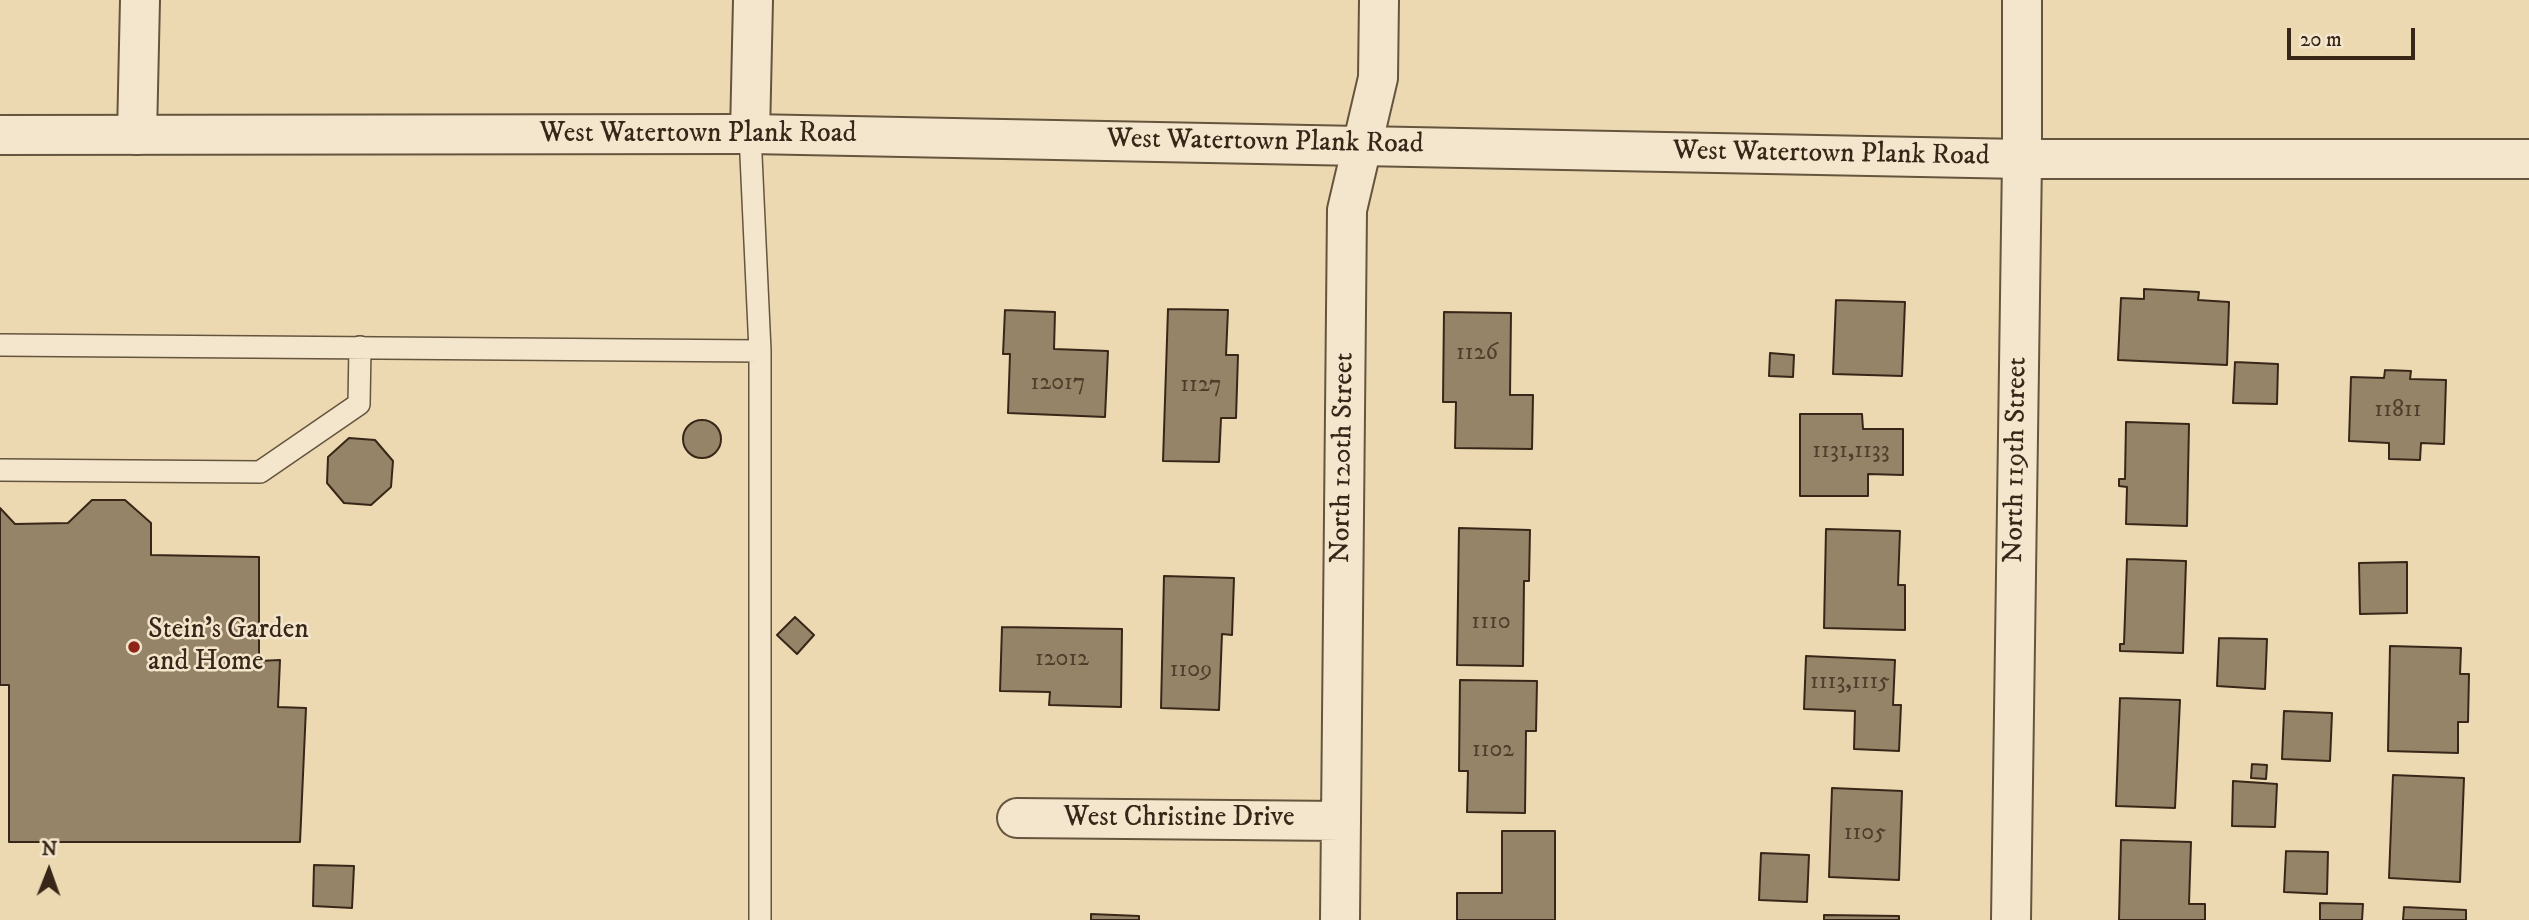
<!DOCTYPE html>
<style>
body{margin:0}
#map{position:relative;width:2529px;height:920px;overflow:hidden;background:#ecd9b2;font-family:"IM FELL DW Pica",serif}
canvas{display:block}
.north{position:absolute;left:14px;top:836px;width:70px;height:70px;-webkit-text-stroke:5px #f3e6cd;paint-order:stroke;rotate:1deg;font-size:19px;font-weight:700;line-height:28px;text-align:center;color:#382718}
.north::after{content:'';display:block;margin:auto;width:24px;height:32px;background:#382718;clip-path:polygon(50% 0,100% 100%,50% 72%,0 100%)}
.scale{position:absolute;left:2287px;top:28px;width:128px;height:32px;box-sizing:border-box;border:4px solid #382718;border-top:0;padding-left:9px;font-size:21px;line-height:24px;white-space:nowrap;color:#382718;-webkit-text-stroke:5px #f3e6cd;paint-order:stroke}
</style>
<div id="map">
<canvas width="2529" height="920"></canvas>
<div class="north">N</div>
<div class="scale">20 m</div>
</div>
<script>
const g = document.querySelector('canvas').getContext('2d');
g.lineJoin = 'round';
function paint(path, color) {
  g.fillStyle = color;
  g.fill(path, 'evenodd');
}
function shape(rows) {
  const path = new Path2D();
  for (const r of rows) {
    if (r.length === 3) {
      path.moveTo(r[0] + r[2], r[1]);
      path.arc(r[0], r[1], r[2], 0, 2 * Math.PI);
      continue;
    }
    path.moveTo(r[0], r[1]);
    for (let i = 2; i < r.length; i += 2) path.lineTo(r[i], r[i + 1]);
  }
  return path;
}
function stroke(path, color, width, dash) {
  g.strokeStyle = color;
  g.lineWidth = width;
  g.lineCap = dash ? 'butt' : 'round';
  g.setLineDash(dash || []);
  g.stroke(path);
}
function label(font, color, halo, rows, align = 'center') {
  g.font = font + ' "IM FELL DW Pica",serif';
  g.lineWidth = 5;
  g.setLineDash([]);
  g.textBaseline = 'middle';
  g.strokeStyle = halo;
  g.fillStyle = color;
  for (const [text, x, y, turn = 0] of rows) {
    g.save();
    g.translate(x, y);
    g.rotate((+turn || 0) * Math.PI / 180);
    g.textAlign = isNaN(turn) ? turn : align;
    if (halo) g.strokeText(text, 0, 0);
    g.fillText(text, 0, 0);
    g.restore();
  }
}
const building = shape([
 [2144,289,2199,292,2198,300,2229,302,2227,365,2118,360,2121,298,2144,299,2144,289],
 [1836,300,1905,302,1902,376,1833,374,1836,300],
 [1168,309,1228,310,1226,355,1238,355,1236,418,1221,418,1219,462,1163,461,1168,309],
 [1005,310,1055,312,1054,349,1108,351,1105,417,1008,413,1010,354,1003,354,1005,310],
 [1444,312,1511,313,1510,395,1533,395,1532,449,1455,448,1456,402,1443,402,1444,312],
 [1770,353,1794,355,1793,377,1769,376,1770,353],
 [2235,362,2278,364,2277,404,2233,403,2235,362],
 [2385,370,2411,371,2410,379,2446,380,2444,444,2421,443,2420,460,2389,459,2389,443,2349,441,2351,377,2384,378,2385,370],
 [1800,414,1862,414,1863,429,1903,429,1903,475,1868,474,1868,496,1800,496,1800,414],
 [702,439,19],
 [2126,422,2189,424,2187,526,2126,524,2127,487,2119,486,2119,479,2125,479,2126,422],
 [349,438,375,440,393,461,391,487,371,505,344,503,327,483,328,457,349,438],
 [92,500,125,500,151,523,151,555,259,557,259,661,280,660,278,707,306,708,300,842,9,842,9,685,0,685,0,508,15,524,68,523,92,500],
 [1459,528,1530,530,1529,581,1524,581,1523,666,1457,665,1459,528],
 [1826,529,1900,531,1898,585,1905,585,1905,630,1824,628,1826,529],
 [2127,559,2186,561,2183,653,2120,651,2120,644,2124,644,2127,559],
 [2407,562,2407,613,2360,614,2359,563,2407,562],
 [1164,576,1234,578,1232,635,1222,634,1219,710,1161,708,1164,576],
 [795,617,814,635,797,654,777,635,795,617],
 [1002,627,1122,629,1121,707,1049,705,1050,692,1000,691,1002,627],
 [2219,638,2267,639,2265,689,2217,686,2219,638],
 [2390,646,2461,648,2460,674,2469,674,2468,722,2458,722,2458,753,2388,751,2390,646],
 [1806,656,1895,660,1893,705,1901,705,1899,751,1854,749,1855,711,1804,709,1806,656],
 [1460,680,1537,681,1536,731,1526,731,1525,813,1467,812,1468,771,1459,771,1460,680],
 [2120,698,2180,700,2175,808,2116,806,2120,698],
 [2284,711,2332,713,2330,761,2282,759,2284,711],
 [2252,764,2267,765,2266,779,2251,778,2252,764],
 [2393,775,2464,778,2460,882,2389,878,2393,775],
 [2233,781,2277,784,2275,827,2232,826,2233,781],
 [1832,788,1902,791,1899,880,1829,877,1832,788],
 [1502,831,1555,831,1555,920,1457,920,1457,893,1502,893,1502,831],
 [2121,840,2191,842,2189,904,2205,904,2205,920,2119,920,2121,840],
 [2286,851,2328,852,2327,894,2284,892,2286,851],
 [1761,853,1809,855,1807,902,1759,900,1761,853],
 [314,865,354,866,352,908,313,906,314,865],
 [2320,903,2363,904,2362,920,2320,920,2320,903],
 [2404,907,2466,910,2466,920,2403,920,2404,907],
 [1091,914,1139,916,1139,920,1091,920,1091,914],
 [1824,915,1899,916,1899,920,1824,920,1824,915]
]);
paint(building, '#968468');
stroke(building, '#382718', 2);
const service = shape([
 [0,345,760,351,750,134],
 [760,351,760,920],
 [0,470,260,472,359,404,360,347]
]);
const minor = shape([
 [750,134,753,0],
 [137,135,140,0],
 [1017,818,1341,821],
 [1340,920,1347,210,1378,78,1379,0],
 [2011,920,2022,159,2022,0]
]);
const tertiary = shape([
 [0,135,750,134,2022,159,2529,159]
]);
stroke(service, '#65543e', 24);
stroke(minor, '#65543e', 42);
stroke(tertiary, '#65543e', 42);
stroke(service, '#f3e6cd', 21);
stroke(minor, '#f3e6cd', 38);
stroke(tertiary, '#f3e6cd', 38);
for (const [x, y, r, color] of [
 [134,647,7,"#8f2418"]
]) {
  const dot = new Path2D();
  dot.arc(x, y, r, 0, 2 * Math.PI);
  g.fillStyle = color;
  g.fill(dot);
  stroke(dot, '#f3e6cd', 2.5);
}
label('24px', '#503e2c', null, [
 ["1126",1477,354],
 ["12017",1058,384],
 ["1127",1201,386],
 ["11811",2398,411],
 ["1131,1133",1851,452],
 ["1110",1491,623],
 ["12012",1062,660],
 ["1109",1191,671],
 ["1113,1115",1850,683],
 ["1102",1493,751],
 ["1105",1865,834]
]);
label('28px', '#382718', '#f3e6cd', [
 ["West Watertown Plank Road",698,135],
 ["West Watertown Plank Road",1265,143,1],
 ["West Watertown Plank Road",1831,155,1],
 ["North 120th Street",1344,458,-89],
 ["North 119th Street",2017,460,-89],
 ["West Christine Drive",1179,819]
]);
label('28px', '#382718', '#f3e6cd', [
 ["Stein's Garden",148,631],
 ["and Home",148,663]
], 'left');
</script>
